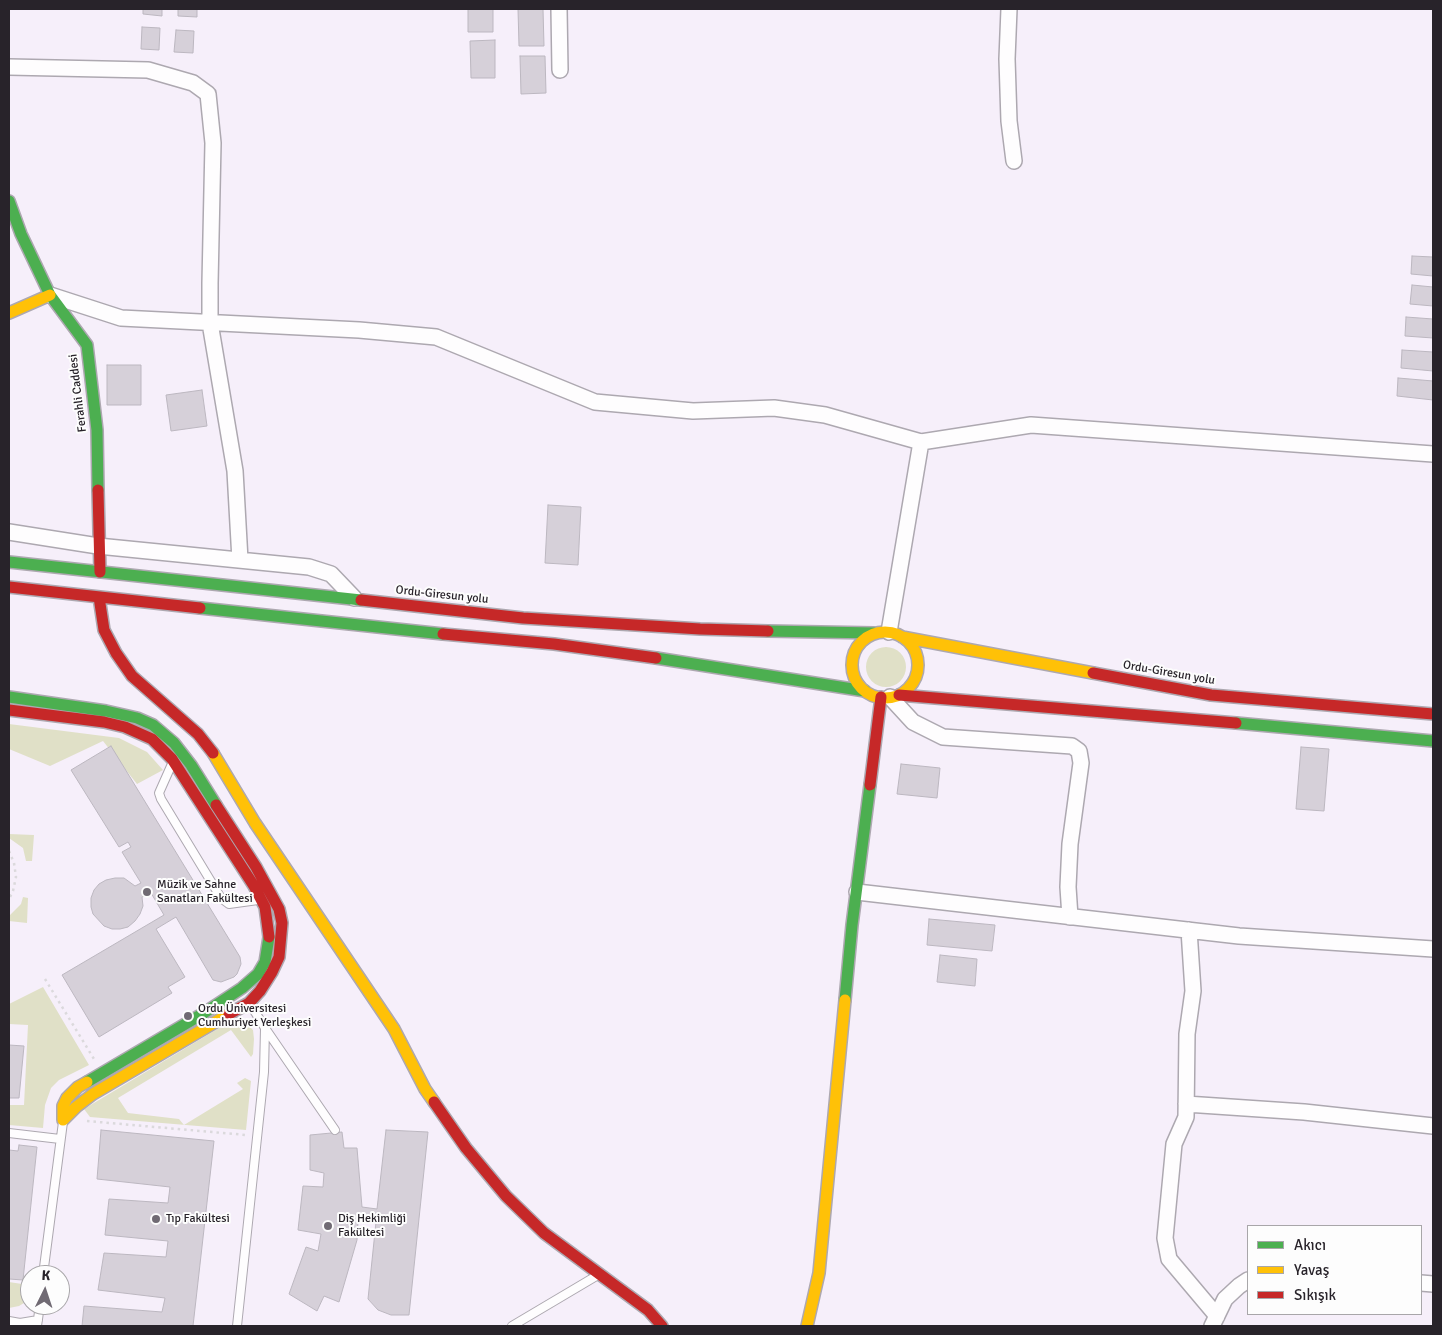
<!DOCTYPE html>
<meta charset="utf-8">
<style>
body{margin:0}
#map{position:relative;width:1442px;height:1335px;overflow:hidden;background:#f6effa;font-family:Signika,sans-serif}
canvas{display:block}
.frame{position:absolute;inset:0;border:10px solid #28232a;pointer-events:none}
.legend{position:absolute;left:1247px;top:1225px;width:175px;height:90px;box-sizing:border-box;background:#fdfdfd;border:1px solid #a8a6a9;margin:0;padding:6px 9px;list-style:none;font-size:15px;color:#28232a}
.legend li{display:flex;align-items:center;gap:10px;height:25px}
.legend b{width:25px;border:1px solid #a8a6a9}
.north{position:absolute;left:20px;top:1265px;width:50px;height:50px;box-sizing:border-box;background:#fdfdfd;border:1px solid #a8a6a9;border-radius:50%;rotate:4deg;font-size:14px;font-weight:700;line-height:20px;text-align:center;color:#28232a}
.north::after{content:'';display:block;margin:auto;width:18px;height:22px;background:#706a73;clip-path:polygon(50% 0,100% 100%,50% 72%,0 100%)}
</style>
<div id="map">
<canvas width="1442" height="1335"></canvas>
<div class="frame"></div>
<ul class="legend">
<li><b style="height:6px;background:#4caf50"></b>Akıcı</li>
<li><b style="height:6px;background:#ffc107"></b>Yavaş</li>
<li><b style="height:6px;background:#c62828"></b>Sıkışık</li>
</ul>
<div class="north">K</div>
</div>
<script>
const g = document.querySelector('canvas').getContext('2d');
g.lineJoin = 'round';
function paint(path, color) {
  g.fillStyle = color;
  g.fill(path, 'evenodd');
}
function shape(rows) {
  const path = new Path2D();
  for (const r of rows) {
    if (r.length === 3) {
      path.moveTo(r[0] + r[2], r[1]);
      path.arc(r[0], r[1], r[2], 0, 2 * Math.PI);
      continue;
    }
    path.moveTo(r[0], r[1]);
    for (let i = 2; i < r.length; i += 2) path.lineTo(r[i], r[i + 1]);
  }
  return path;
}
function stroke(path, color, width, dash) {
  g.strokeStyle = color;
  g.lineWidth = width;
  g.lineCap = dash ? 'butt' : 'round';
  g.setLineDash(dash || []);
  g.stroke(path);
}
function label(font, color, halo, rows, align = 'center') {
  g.font = font + ' Signika,sans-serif';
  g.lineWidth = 4;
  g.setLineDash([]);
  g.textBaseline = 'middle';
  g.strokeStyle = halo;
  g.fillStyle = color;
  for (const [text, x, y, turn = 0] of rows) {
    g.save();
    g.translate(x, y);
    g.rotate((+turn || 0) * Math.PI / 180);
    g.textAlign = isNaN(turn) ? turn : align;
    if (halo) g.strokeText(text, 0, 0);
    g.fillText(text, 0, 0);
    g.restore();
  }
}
paint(shape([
 [886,667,20],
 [9,724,119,738,147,752,163,770,137,784,103,741,50,766,9,749],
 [9,834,34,835,32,861,26,861,23,848,9,838],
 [23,897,28,898,27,923,9,921,9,916,21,904],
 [43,987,89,1065,59,1080,51,1088,45,1105,43,1128,9,1125,9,1105,24,1105,28,1025,9,1024,9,1004],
 [234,1019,247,1024,253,1030,254,1039,253,1054,251,1057,231,1030,118,1098,128,1113,179,1119,184,1125,243,1089,237,1083,245,1078,251,1081,246,1130,90,1117,84,1109],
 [9,1282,22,1284,24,1303,19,1306,9,1308]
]), '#e0e0c7');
const building = shape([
 [143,9,162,9,162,16,143,14,143,9],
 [178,9,197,9,197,17,178,16,178,9],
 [468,9,493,9,493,32,468,32,468,9],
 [518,9,543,9,544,46,519,46,518,9],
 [142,27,160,28,159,50,141,49,142,27],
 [176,30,194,31,193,53,174,52,176,30],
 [495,40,495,78,471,78,470,41,495,40],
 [520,56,545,56,546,93,521,94,520,56],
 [1412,256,1433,257,1433,276,1411,274,1412,256],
 [1412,285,1433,287,1433,306,1410,304,1412,285],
 [1406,317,1433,319,1433,338,1405,336,1406,317],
 [1402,350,1433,352,1433,371,1401,368,1402,350],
 [107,365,141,365,141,405,107,405,107,365],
 [1398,378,1433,381,1433,400,1397,396,1398,378],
 [202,390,207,426,171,431,166,395,202,390],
 [548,505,581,507,578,565,545,563,548,505],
 [111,746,240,957,241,964,237,974,234,977,221,982,213,980,176,917,156,929,185,977,168,987,172,993,99,1037,62,975,164,915,151,893,142,897,143,906,140,914,135,921,128,927,120,929,112,929,104,926,93,914,91,907,91,898,94,890,99,884,106,880,115,878,124,878,135,886,141,883,122,852,131,847,128,842,119,847,71,770,111,746],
 [1301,747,1329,749,1324,811,1296,809,1301,747],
 [901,764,940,768,937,798,897,794,901,764],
 [929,919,995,925,992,951,927,945,929,919],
 [940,955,977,959,975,986,937,982,940,955],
 [9,1045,24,1046,19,1098,9,1098,9,1045],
 [101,1130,214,1141,193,1326,82,1326,84,1306,162,1312,165,1298,98,1290,104,1253,166,1257,168,1241,105,1235,109,1199,168,1203,170,1187,97,1179,101,1130],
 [386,1130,428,1132,409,1315,391,1315,378,1310,368,1299,376,1222,358,1221,357,1240,339,1302,324,1296,317,1311,289,1294,306,1247,318,1251,321,1234,298,1230,303,1186,323,1187,324,1173,310,1170,310,1135,342,1132,344,1148,357,1148,362,1207,377,1209,386,1130],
 [19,1145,37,1147,23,1280,9,1279,9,1150,18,1151,19,1145]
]);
paint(building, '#d6d0d9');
stroke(building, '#bcb7c0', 1);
const lane = shape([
 [171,766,159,793,161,799,221,898,229,904,258,900],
 [265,1028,335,1130],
 [9,1133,60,1139],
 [43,1275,63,1122],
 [9,1321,20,1323,38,1320],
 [37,1326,40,1305],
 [237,1326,264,1072,265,1028,250,1004],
 [512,1326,598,1275]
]);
const street = shape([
 [559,9,560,70],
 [1009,9,1007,59,1009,121,1014,161],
 [9,67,148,70,193,83,208,94,213,143,210,283,210,323,235,471,240,560],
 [50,295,121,318,359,330,436,337,595,402,693,411,774,408,825,415,921,442,1031,425,1433,454],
 [9,532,98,546,309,567,331,574,354,598],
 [889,632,921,442],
 [890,697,913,722,943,737,1072,746,1079,751,1081,763,1070,844,1068,887,1070,917],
 [857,892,1239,936,1433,949],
 [1189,930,1193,991,1187,1034,1186,1117,1174,1144,1165,1238,1169,1259,1217,1316],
 [1186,1104,1304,1112,1433,1126],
 [1421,1283,1433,1284],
 [1212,1326,1225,1299,1239,1286,1248,1280]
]);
const fast = shape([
 [9,201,21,234,50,295,87,345,97,430,98,490],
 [9,562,361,600],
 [200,608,443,634],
 [768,631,874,633],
 [656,658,865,691],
 [9,697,106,711,137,718,153,725,174,743,191,765,216,805],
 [1236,723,1433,741],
 [845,1000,852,925,870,785],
 [87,1082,204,1013,242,988,258,974,265,962,269,937]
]);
const slow = shape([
 [9,313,50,295],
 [885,665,33],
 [902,637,1093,673],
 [213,753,255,823,394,1029,425,1089,434,1102],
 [87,1082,78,1087,67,1098,63,1106,63,1120,76,1107,93,1094,229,1014],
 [807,1326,819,1273,845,1000]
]);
const jam = shape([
 [98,490,100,572],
 [9,587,200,608],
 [99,597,104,630,116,653,132,676,198,734,213,753],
 [361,600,523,618,700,629,768,631],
 [443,634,554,644,656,658],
 [1093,673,1211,695,1433,714],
 [899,695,1236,723],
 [9,710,104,722,125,727,152,739,172,759,254,886,265,907,269,937],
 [870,785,881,697],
 [216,805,256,867,279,909,282,923,279,957,272,972,260,991,249,1003,229,1014],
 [434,1102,466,1148,506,1196,544,1233,648,1310,662,1326]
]);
stroke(lane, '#ada8b0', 10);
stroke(street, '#ada8b0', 18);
stroke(fast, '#ada8b0', 14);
stroke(slow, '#ada8b0', 14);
stroke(jam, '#ada8b0', 14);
stroke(shape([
 [9,851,14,863,16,877,13,891,9,899],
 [45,979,94,1059],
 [87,1121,246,1135]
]), '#dbd9dc', 2.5, [2.5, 4]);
stroke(lane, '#fefdfe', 8);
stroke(street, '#fefdfe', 15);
stroke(fast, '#4caf50', 11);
stroke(slow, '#ffc107', 11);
stroke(jam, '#c62828', 11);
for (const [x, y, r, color] of [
 [147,892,5,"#706a73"],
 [188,1016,5,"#706a73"],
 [156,1219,5,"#706a73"],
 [328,1226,5,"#706a73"]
]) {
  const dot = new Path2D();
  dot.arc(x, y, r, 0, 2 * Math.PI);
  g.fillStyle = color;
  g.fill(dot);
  stroke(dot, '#fdfdfd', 2);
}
label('12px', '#28232a', '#fdfdfd', [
 ["Ferahli Caddesi",78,393,-97],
 ["Ordu-Giresun yolu",442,595,6],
 ["Ordu-Giresun yolu",1169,673,10]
]);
label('12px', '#28232a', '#fdfdfd', [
 ["Müzik ve Sahne",157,885],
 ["Sanatları Fakültesi",157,899],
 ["Ordu Üniversitesi",198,1009],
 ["Cumhuriyet Yerleşkesi",198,1023],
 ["Tıp Fakültesi",166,1219],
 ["Diş Hekimliği",338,1219],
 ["Fakültesi",338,1233]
], 'left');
</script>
